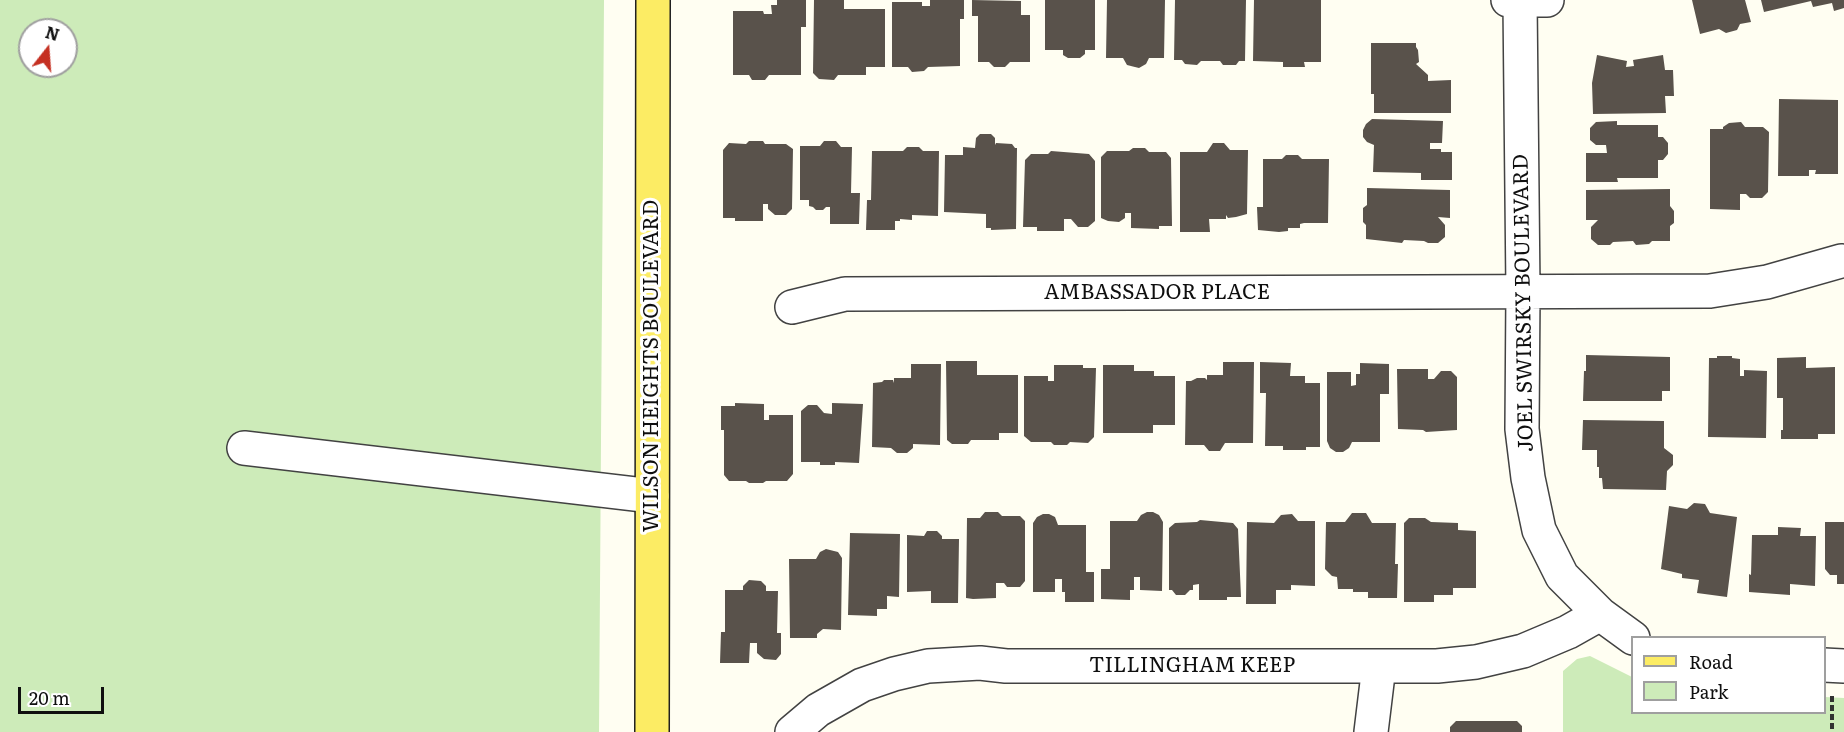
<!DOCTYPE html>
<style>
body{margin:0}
#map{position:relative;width:1844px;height:732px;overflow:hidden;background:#fffef2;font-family:Literata,serif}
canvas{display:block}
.legend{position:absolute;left:1631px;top:636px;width:195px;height:78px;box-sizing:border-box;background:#fff;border:2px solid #9f9f9f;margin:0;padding:8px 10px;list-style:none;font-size:18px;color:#0f0f0f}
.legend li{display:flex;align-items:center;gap:12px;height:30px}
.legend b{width:30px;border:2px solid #9f9f9f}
.north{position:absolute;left:18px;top:18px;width:60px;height:60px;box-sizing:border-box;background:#fff;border:2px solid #9f9f9f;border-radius:50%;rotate:17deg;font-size:16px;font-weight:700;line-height:24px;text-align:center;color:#0f0f0f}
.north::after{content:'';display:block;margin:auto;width:21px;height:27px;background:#c53022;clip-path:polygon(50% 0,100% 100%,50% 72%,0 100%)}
.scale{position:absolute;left:18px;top:687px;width:86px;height:27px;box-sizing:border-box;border:3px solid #0f0f0f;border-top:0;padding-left:8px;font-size:18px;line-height:21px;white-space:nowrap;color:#0f0f0f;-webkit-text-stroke:4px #fff;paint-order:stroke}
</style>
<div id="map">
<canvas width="1844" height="732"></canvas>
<ul class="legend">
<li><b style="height:8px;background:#fcec64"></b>Road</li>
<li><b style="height:16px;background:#cdebb9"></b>Park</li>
</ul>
<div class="north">N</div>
<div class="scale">20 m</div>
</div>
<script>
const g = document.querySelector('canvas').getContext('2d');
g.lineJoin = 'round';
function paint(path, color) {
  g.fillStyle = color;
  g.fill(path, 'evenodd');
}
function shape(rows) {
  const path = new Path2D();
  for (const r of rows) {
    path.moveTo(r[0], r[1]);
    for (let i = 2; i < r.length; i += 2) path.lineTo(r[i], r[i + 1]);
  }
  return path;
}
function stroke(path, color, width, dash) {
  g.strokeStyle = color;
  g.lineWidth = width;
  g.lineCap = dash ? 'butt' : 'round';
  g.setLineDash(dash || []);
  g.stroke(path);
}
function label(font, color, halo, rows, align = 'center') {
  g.font = font + ' Literata,serif';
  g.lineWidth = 6;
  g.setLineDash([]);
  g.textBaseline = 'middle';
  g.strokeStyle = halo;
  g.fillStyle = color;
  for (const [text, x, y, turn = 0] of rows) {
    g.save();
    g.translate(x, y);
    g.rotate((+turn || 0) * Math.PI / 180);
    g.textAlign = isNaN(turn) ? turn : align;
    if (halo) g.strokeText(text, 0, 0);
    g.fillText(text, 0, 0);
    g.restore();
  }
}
paint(shape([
 [0,0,604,0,599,732,0,732],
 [30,30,66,30,66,66,30,66],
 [1590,656,1632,677,1632,712,1824,712,1825,697,1844,698,1844,732,1563,732,1563,671,1577,659]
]), '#cdebb9');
paint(shape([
 [777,0,806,0,806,27,801,27,801,75,769,75,765,80,752,80,749,75,733,75,733,11,763,11,764,14,772,14,771,5,777,5],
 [814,0,844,0,844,9,885,9,885,67,866,67,866,75,838,75,834,80,819,79,813,73],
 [930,0,964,0,964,19,960,19,960,66,928,67,924,71,912,72,908,67,892,67,892,2,922,2,922,6,930,6],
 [972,0,1021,1,1021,15,1030,15,1030,62,1010,62,1005,67,994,67,989,62,978,62,978,16,972,16],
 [1045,0,1095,0,1095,50,1085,50,1085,54,1080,58,1068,58,1063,55,1063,50,1045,50],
 [1107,0,1165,0,1164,58,1149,58,1146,64,1139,68,1127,65,1123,58,1106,58],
 [1175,0,1246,0,1245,61,1239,61,1236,65,1223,65,1220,61,1201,61,1197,65,1185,64,1182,60,1174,60],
 [1254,0,1321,0,1321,62,1304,62,1305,67,1283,67,1283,62,1253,61],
 [1692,0,1745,0,1751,22,1740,24,1737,30,1726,33,1719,29,1700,34],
 [1761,0,1844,0,1844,8,1834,11,1832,3,1813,7,1811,1,1764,12],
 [1371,43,1416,43,1416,47,1418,50,1419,62,1416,64,1428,75,1428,81,1451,80,1451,113,1374,113,1374,94,1371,94],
 [1597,55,1627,61,1626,67,1634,66,1633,60,1663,55,1665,70,1673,70,1674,96,1665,96,1666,113,1593,114,1592,83],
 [1779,99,1838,100,1838,174,1815,174,1816,170,1809,170,1809,176,1778,176],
 [1372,119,1443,121,1442,143,1430,143,1430,149,1441,149,1441,152,1452,152,1452,180,1421,180,1421,173,1373,172,1374,145,1367,142,1363,137,1363,130,1366,124],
 [1617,121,1617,125,1658,125,1658,137,1663,137,1668,143,1668,154,1663,160,1658,160,1658,178,1617,178,1618,182,1586,182,1586,153,1607,153,1606,145,1596,145,1590,140,1590,128,1596,122],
 [1741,122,1745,127,1763,127,1769,132,1768,192,1762,198,1750,198,1746,194,1740,194,1740,210,1710,209,1710,129,1723,129,1723,127,1729,123],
 [980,134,991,134,995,138,995,145,996,143,1012,144,1015,148,1017,148,1016,229,991,230,991,228,986,228,986,214,944,212,945,155,963,155,963,147,975,148,976,138],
 [749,141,763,141,765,144,786,144,793,149,792,209,786,215,775,215,768,209,768,204,763,204,763,221,735,221,735,218,723,218,723,150,729,143,746,144],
 [824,141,836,141,841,147,852,147,851,193,860,193,859,224,830,224,830,207,826,207,823,210,816,210,813,207,809,206,809,200,800,200,800,146,820,146],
 [1213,143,1224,143,1230,150,1248,150,1247,214,1236,217,1228,218,1226,215,1226,219,1209,219,1210,232,1180,232,1180,152,1207,152],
 [907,147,919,147,923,151,939,151,938,216,912,215,912,220,900,219,900,221,895,221,895,230,866,230,867,200,871,200,872,151,903,151],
 [1133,148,1145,148,1149,152,1166,152,1171,158,1172,226,1159,226,1159,229,1131,228,1131,213,1125,213,1125,218,1119,222,1108,221,1101,218,1101,157,1107,151,1129,151],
 [1051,151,1089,154,1095,161,1095,221,1088,227,1078,227,1071,219,1064,219,1064,231,1037,231,1037,227,1023,227,1025,160,1031,154,1048,154],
 [1286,155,1298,155,1302,159,1329,159,1328,223,1304,223,1300,224,1300,228,1288,228,1288,231,1279,232,1258,230,1257,207,1263,207,1263,159,1282,159],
 [1367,188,1450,190,1450,218,1438,217,1445,225,1445,237,1438,243,1428,243,1424,241,1404,240,1402,243,1366,239,1366,225,1363,222,1363,208,1367,205],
 [1670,189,1670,206,1674,211,1674,223,1670,226,1670,241,1652,241,1649,244,1636,245,1633,241,1613,242,1610,245,1598,245,1591,239,1591,227,1598,220,1586,220,1586,190],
 [1586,355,1670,357,1670,391,1662,391,1662,401,1583,401,1584,371,1586,371],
 [1717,356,1732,356,1732,358,1740,359,1740,376,1744,376,1744,370,1767,371,1766,438,1708,437,1709,358,1717,358],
 [1806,357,1806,368,1835,367,1835,434,1818,434,1818,439,1781,439,1781,430,1783,430,1783,398,1777,398,1777,358],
 [946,361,977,361,977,375,1018,375,1018,433,999,433,999,440,971,440,968,444,952,444,947,440],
 [1223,362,1254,362,1253,443,1225,443,1220,451,1209,451,1204,445,1185,445,1186,381,1191,381,1197,378,1205,378,1207,380,1207,375,1223,375],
 [1260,362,1291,363,1290,376,1305,376,1305,383,1320,383,1320,447,1306,447,1306,450,1283,450,1283,446,1265,446,1266,393,1260,393],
 [1360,363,1389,364,1389,394,1380,394,1380,442,1352,442,1349,448,1343,452,1336,452,1330,448,1327,441,1327,372,1351,372,1351,386,1356,385,1356,374,1360,374],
 [911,364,941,364,940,445,913,444,913,448,907,453,897,453,891,448,872,447,873,383,882,382,884,380,893,380,894,383,894,378,911,378],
 [1054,365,1083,365,1083,368,1096,368,1094,437,1088,443,1070,442,1067,445,1054,445,1051,442,1031,442,1024,436,1024,376,1048,376,1048,381,1054,381],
 [1103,365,1134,365,1134,371,1154,371,1154,376,1175,376,1175,425,1153,425,1153,433,1103,433],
 [1397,369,1428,369,1428,379,1434,379,1441,371,1451,371,1457,377,1457,430,1426,432,1423,430,1398,429],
 [735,403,764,404,764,420,769,420,769,415,793,415,793,474,787,481,766,481,763,483,749,483,746,481,729,481,724,475,724,430,721,430,721,406,735,406],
 [832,403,863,404,859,463,835,462,835,465,820,465,820,462,801,462,801,411,808,405,817,405,824,413,832,414],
 [1583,420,1664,421,1664,448,1673,455,1673,465,1667,471,1666,490,1603,489,1602,478,1599,478,1599,467,1597,467,1597,450,1582,450],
 [1694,503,1705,504,1710,513,1737,517,1727,597,1697,593,1699,580,1682,578,1682,574,1661,569,1669,506,1687,509],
 [985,512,998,512,1002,516,1020,516,1025,521,1025,581,1020,587,1007,587,1004,583,996,583,996,598,973,599,966,598,967,518,980,518],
 [1147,512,1153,512,1159,515,1163,522,1162,591,1140,590,1140,577,1134,577,1134,590,1130,590,1130,600,1101,599,1101,569,1110,569,1110,521,1137,521,1141,515],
 [1352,513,1366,513,1372,523,1396,523,1395,564,1398,564,1397,598,1368,598,1368,592,1353,592,1353,589,1338,589,1337,577,1332,576,1325,569,1326,522,1345,522],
 [1043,514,1049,514,1055,517,1058,525,1086,525,1086,572,1094,572,1094,602,1065,602,1065,592,1062,592,1062,579,1055,579,1055,592,1033,592,1033,523,1037,517],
 [1292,514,1298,521,1315,521,1315,586,1291,585,1291,590,1276,590,1276,604,1246,604,1247,522,1274,523,1281,515],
 [1409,518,1425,518,1431,522,1458,523,1458,530,1476,531,1476,588,1453,588,1453,595,1434,595,1434,602,1404,602,1404,523],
 [1200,520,1233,523,1238,529,1241,597,1227,597,1227,600,1199,600,1199,584,1193,585,1193,590,1190,590,1185,595,1176,595,1172,590,1169,590,1169,528,1175,523,1197,522],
 [1825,522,1844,522,1844,584,1837,584,1837,575,1830,575,1825,569],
 [1778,527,1801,528,1800,536,1816,536,1815,586,1790,584,1790,595,1749,592,1749,574,1751,575,1752,535,1778,535],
 [927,531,937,531,942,536,942,539,959,539,958,603,931,603,931,591,907,592,907,535,924,536],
 [850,533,900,534,899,597,887,596,887,609,877,609,877,616,848,615],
 [826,549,838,552,842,558,841,630,823,629,817,634,817,638,790,638,789,559,816,559,820,552],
 [749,580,761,581,766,586,766,591,778,591,777,633,781,633,781,654,776,660,764,659,757,653,757,643,750,643,749,663,720,663,721,632,725,632,725,590,743,590,743,586],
 [1456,721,1517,721,1522,726,1522,732,1450,732,1450,727]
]), '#59524b');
const minor = shape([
 [1508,0,1547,0],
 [1520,1,1523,291,1522,429,1528,478,1539,530,1562,576,1600,614,1633,638],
 [792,307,845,294,1710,291,1767,282,1841,261],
 [244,448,652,496],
 [1824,665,1844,666],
 [792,732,818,710,862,685,894,674,928,666,980,663,1006,666,1437,666,1476,662,1523,651,1568,632,1600,614],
 [1371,732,1379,666]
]);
const major = shape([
 [652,732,653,0]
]);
stroke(minor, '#424242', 36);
stroke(major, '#202020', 36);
stroke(shape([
 [1832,696,1832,732]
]), '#313131', 4, [6, 3]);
stroke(minor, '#fff', 33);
stroke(major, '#fcec64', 33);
label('21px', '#0f0f0f', '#fff', [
 ["AMBASSADOR PLACE",1157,293],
 ["JOEL SWIRSKY BOULEVARD",1524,303,-91],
 ["WILSON HEIGHTS BOULEVARD",652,366,-90],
 ["TILLINGHAM KEEP",1192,666]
]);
</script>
